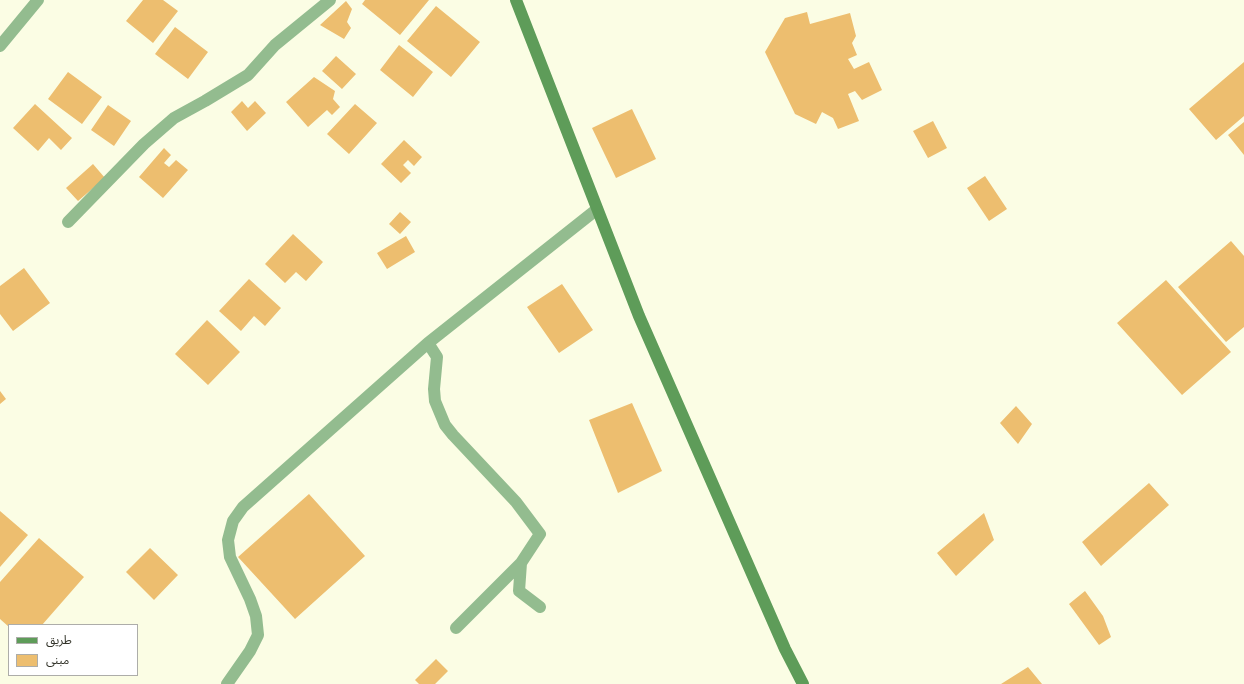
<!DOCTYPE html>
<meta charset="utf-8">
<style>
body{margin:0}
#map{position:relative;width:1244px;height:684px;overflow:hidden;background:#fbfde4;font-family:"Fira Sans Condensed","Noto Sans Arabic",sans-serif}
canvas{display:block}
.legend{position:absolute;left:8px;top:624px;width:130px;height:52px;box-sizing:border-box;background:#fff;border:1px solid #adada9;margin:0;padding:5px 7px;list-style:none;font-size:12px;color:#323329}
.legend li{display:flex;align-items:center;gap:8px;height:20px}
.legend b{width:20px;border:1px solid #adada9}
</style>
<div id="map">
<canvas width="1244" height="684"></canvas>
<ul class="legend">
<li><b style="height:5px;background:#5e9c59"></b>طريق</li>
<li><b style="height:11px;background:#edbe6f"></b>مبنى</li>
</ul>
</div>
<script>
const g = document.querySelector('canvas').getContext('2d');
g.lineJoin = 'round';
function paint(path, color) {
  g.fillStyle = color;
  g.fill(path, 'evenodd');
}
function shape(rows) {
  const path = new Path2D();
  for (const r of rows) {
    path.moveTo(r[0], r[1]);
    for (let i = 2; i < r.length; i += 2) path.lineTo(r[i], r[i + 1]);
  }
  return path;
}
function stroke(path, color, width, dash) {
  g.strokeStyle = color;
  g.lineWidth = width;
  g.lineCap = dash ? 'butt' : 'round';
  g.setLineDash(dash || []);
  g.stroke(path);
}
paint(shape([
 [143,0,163,0,178,11,153,43,126,21],
 [365,0,429,0,400,35,362,4],
 [346,1,352,9,347,22,351,28,344,39,320,25],
 [436,6,480,42,451,77,407,41],
 [807,12,810,24,850,13,856,36,852,43,857,55,848,59,854,69,869,62,882,90,862,100,855,91,848,94,859,121,838,129,833,118,822,112,816,124,795,114,765,52,785,18],
 [175,27,208,52,188,79,155,54],
 [399,45,433,72,413,97,380,70],
 [336,56,356,74,342,89,322,71],
 [1244,62,1244,116,1216,140,1189,109],
 [68,72,102,97,82,124,48,99],
 [314,77,335,91,333,99,340,107,332,115,327,110,308,127,286,102],
 [242,101,248,108,255,101,266,113,247,131,231,112],
 [35,104,72,138,61,150,49,138,38,151,13,128],
 [355,104,377,123,349,154,327,134],
 [108,105,131,121,114,146,91,130],
 [632,109,656,159,616,178,592,128],
 [933,121,947,148,928,158,913,131],
 [1244,122,1244,155,1228,135],
 [404,140,422,157,414,166,408,160,403,165,411,173,401,183,381,164],
 [164,148,171,155,164,163,169,167,176,160,188,170,163,198,139,177],
 [93,164,105,178,78,201,66,188],
 [985,176,1007,209,989,221,967,188],
 [400,212,411,222,400,234,389,224],
 [293,234,323,262,306,281,296,272,285,283,265,264],
 [406,236,415,252,387,269,377,253],
 [1231,241,1244,256,1244,327,1226,342,1178,287],
 [24,268,50,303,13,331,0,314,0,286],
 [249,279,281,308,265,326,254,316,241,331,219,311],
 [1166,280,1231,352,1182,395,1117,323],
 [562,284,593,330,559,353,527,307],
 [207,320,240,352,208,385,175,354],
 [0,391,6,399,0,404],
 [632,403,662,471,618,493,589,420],
 [1016,406,1032,424,1018,444,1000,423],
 [1149,483,1169,505,1101,566,1082,542],
 [309,494,365,556,295,619,238,557],
 [0,511,28,535,0,567],
 [984,513,994,540,956,576,937,553],
 [39,538,84,577,42,625,9,625,9,627,0,619,0,582],
 [150,548,178,575,154,600,126,572],
 [1085,591,1103,616,1111,637,1099,645,1069,604],
 [436,659,448,671,435,684,419,684,415,680],
 [1028,667,1042,684,1001,684]
]), '#edbe6f');
stroke(shape([
 [0,46,38,0],
 [68,222,144,144,174,118,205,101,248,75,275,45,330,0],
 [428,343,437,357,434,389,435,401,445,425,453,435,516,502,540,534,521,563,519,591,540,607],
 [456,628,521,563],
 [227,684,250,651,258,635,256,616,250,599,230,557,228,540,233,521,243,507,428,343,596,210]
]), '#93bc8f', 12);
stroke(shape([
 [516,0,639,316,785,649,803,684]
]), '#5e9c59', 12);
</script>
